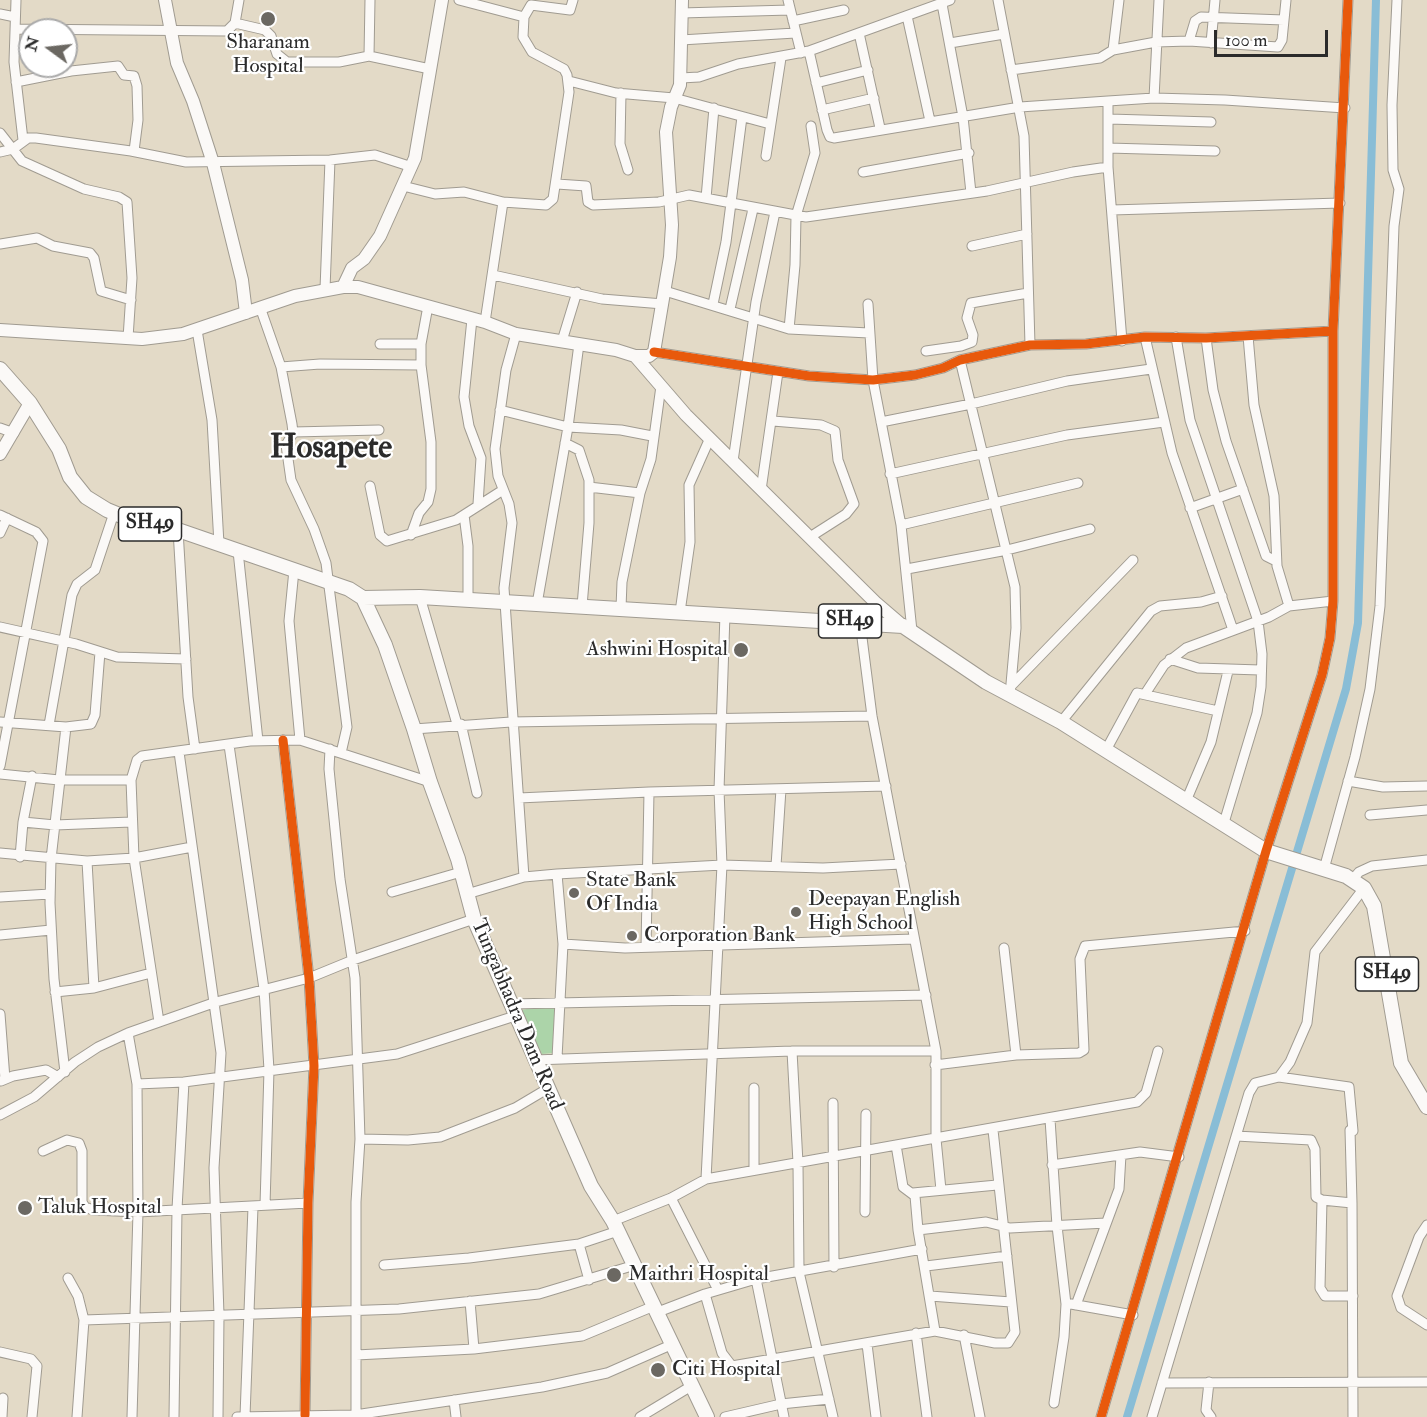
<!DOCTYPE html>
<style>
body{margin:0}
#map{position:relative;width:1427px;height:1417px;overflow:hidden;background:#e3dac7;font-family:"IM FELL Double Pica",serif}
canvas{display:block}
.north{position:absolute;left:18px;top:18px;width:60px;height:60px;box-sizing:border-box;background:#fff;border:2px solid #aaa;border-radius:50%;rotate:285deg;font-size:16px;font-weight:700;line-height:24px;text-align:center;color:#2b2b2b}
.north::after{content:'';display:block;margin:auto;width:21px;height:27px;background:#6b6862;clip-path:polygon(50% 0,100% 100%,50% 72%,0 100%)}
.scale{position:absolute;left:1214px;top:30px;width:114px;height:27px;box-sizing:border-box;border:3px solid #2b2b2b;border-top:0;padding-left:8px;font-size:18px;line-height:21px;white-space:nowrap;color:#2b2b2b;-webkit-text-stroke:4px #fff;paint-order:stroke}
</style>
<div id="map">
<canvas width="1427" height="1417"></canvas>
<div class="north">N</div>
<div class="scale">100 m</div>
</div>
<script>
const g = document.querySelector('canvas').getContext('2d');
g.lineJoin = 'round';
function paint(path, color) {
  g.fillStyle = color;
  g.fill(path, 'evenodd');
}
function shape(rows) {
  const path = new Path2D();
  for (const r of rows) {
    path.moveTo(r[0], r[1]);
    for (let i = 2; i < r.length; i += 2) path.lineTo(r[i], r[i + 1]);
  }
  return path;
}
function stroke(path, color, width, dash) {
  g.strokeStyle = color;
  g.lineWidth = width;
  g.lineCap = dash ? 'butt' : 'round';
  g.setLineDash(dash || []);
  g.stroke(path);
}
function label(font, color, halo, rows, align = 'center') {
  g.font = font + ' "IM FELL Double Pica",serif';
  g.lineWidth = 4.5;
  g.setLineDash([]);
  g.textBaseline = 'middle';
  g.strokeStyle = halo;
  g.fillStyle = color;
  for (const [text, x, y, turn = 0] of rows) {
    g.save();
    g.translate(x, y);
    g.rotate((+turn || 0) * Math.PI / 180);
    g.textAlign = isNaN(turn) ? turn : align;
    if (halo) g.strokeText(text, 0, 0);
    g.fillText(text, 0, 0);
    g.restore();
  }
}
paint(shape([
 [556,1005,554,1053,542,1054,520,1010]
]), '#acd4a9');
stroke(shape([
 [1127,1417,1346,689,1358,623,1376,0]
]), '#89bdd6', 8);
const street = shape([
 [16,0,14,62,23,140],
 [370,0,369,56,430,69],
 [788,0,801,53],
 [998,0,1024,136,1030,345],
 [942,4,963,117,971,193],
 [681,13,790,10],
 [0,14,15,17],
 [907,16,930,121],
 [524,17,531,5,570,10,573,0],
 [793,21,844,10],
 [235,23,265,30,271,36,277,54,287,62,339,62,369,56],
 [15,29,227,31,235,23,239,0],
 [859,33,880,128],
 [681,40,795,33],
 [1189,41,1195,21,1201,17,1284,20],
 [950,43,1004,34],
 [1211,43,1215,0],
 [1113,50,1119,0],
 [809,51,827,130,830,137,834,138,1020,107,1108,101,1154,98,1225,100,1345,108],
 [1011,70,1100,58,1113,50,1156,42,1189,41,1278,47,1282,40,1286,0],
 [681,78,699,77,738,64,809,51,950,0],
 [569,81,616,93,674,98,770,124],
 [16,82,71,71,118,66,124,75,134,76,137,86,138,120,134,151],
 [816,83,868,70],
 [621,93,620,144,628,170],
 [1154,98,1159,0],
 [1108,101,1108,167,1122,341],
 [822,110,874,98],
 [1109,119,1211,122],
 [0,133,22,161,84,189,119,197,127,202,132,278,128,338],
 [1108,148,1215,151],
 [0,152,13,149,28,138,36,138,131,151,186,162,330,160,375,155,412,167],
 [766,156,781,58],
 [863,172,969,153],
 [557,184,586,186,588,202,593,205,659,202,689,195,806,217,987,191,1073,172,1108,167],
 [403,186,435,194,464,192,503,202,546,205,553,199,569,92,567,75,564,69,532,52,523,37,524,17,459,0],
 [706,198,714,108],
 [1112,210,1340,203],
 [0,244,37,238,53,246,90,253,94,258,101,291,131,300],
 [972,246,1027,234],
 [493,275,602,299,663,304],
 [325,289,330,160],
 [665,291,789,329,869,333],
 [713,304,726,242,742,117],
 [868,304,873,380,901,525,912,631],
 [260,307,281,367,292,424,293,433,286,445,291,480,314,529,326,563,347,727,341,753],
 [730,309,753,209],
 [472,319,464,397,469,426,481,458,478,504],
 [485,322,503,202],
 [789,329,795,265,796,216,815,153,811,126],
 [197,330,212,420,219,544],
 [516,334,506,370,495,449,498,476,509,504,512,523,504,588,524,877],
 [1248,336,1254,405,1274,496,1277,566,1289,606],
 [1145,337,1172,453,1233,630],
 [1176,337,1190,420,1258,621,1262,654,1261,687,1257,713,1223,826],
 [1206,338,1213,390,1226,441,1266,556,1276,561],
 [562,341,577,292],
 [380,344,421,344],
 [926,351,961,346,972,342,973,335,967,318,971,303,1028,293],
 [654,352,809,376,873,380,915,375,943,368,960,360,1030,345,1086,344,1145,337,1206,338,1333,331],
 [960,360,1015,587,1016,628,1010,695],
 [281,367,320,364,421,365],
 [500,410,568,427,621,430,652,436],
 [773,421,821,425,835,431,838,460,854,504,846,514,810,537],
 [881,422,971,404,1067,381,1151,369],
 [0,428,14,433],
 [293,432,379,430],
 [565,443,579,450,589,480,589,523,582,606],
 [733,461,756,302,775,212],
 [890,474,1067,435,1164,422],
 [370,486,380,535,387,541,456,520,503,490],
 [589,487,640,493],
 [761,490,778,372],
 [1190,508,1243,489],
 [0,515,36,532,43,541,0,766],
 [464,515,468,546,468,600],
 [901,525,1078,483],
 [178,530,188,697,195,749],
 [0,533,7,518],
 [411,535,419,513,428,502,431,489,431,442,421,365,421,344,428,306],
 [238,551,258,741],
 [907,569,1007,550,1090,529],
 [294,570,289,621,300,740],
 [420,597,457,724],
 [537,604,568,427,579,344],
 [621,608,622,582,640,493,651,459,661,386],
 [680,612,690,542,689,485,710,438],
 [860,622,872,716,936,1051,936,1139,941,1190],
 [0,627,76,644,117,657,186,659],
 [1170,659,1198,668,1260,670],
 [1011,686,1133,560],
 [1145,694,1164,665,1186,648,1269,617,1289,606,1333,601],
 [0,722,66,727,91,724,95,715,100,652],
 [1061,722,1151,611,1160,606,1201,602,1222,596],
 [461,724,477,793],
 [49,725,72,595,77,584,95,570,114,513],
 [414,729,511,722,872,716],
 [283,740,309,978,314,1066,308,1203,305,1415],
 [229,745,264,989,269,1070,265,1205],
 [330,749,329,769,340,879,355,978,360,1139,356,1202,356,1417],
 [1106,750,1137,693,1218,711],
 [179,752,221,1053,214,1168,219,1315,218,1417],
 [0,774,59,780,131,780],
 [1348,781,1383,787,1427,786],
 [519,798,649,792,886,786],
 [1186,801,1211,742,1228,671],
 [1370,815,1427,810],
 [23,822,55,825,131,822],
 [0,853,87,861,134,858,192,847],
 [20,857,23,822,32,776],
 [87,861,94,988],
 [776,866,781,789],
 [1324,869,1355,757,1370,689,1380,606,1394,226,1399,189,1393,170,1392,105,1397,0],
 [557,874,563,944,625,948,914,939],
 [1353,879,1359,872,1372,866,1427,860],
 [392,892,461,872],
 [467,894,524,877,557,874,722,865,823,868,901,864],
 [0,897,50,894],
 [0,935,51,930],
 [646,947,649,792],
 [1004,948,1016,1055],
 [55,992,94,988,151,973],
 [511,1004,926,995],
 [0,1014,5,1079],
 [159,1022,134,858,131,780,137,760,142,756,250,741,300,740,430,782],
 [128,1033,137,1084,138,1212,132,1417],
 [792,1051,798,1163,799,1272,833,1417],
 [557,1058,563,944],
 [534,1060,792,1051,936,1051],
 [935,1065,1016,1055,1079,1053,1084,1050,1080,959,1085,946,1245,931],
 [65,1072,54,979,50,903,51,859,66,727],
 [1279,1077,1349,1087,1353,1131],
 [1,1081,13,1076,46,1070,58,1077],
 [184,1082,397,1054,515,1016],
 [137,1084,184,1082,177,1209,174,1417],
 [754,1088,754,1169],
 [833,1103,834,1267],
 [0,1115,34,1097,75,1062,98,1047,128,1033,216,1002,309,978,353,960,474,919],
 [1050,1119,1057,1226,1066,1304,1064,1337,1054,1403],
 [1350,1130,1352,1203],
 [1236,1136,1311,1140,1315,1149,1316,1197,1322,1200,1352,1203,1353,1417],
 [360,1139,408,1140,440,1137,515,1108,547,1089],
 [896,1145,903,1187,915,1196,918,1230],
 [43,1151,67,1140,79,1143,82,1151,82,1202,85,1207,93,1210,138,1212,308,1203],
 [1052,1165,1140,1152,1179,1157],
 [706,1179,722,865,719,790,725,614],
 [913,1193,997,1185],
 [671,1198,718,1290],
 [1322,1200,1320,1288,1325,1296,1353,1296],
 [865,1212,866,1114],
 [613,1221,671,1198,706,1179,1137,1102,1146,1093,1158,1051],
 [1427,1225,1419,1237,1397,1296,1401,1308,1427,1325],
 [579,1244,589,1280],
 [384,1265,469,1258,579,1244,618,1231],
 [926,1266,1007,1256],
 [68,1278,78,1296,84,1320,77,1417],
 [756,1279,784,1417],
 [705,1294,722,1353,732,1366,935,1331,995,1343,1008,1343,1015,1332,993,1130],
 [930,1296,1011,1302],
 [470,1301,474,1349],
 [1071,1304,1133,1315],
 [1076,1305,1119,1189,1121,1155],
 [658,1312,705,1294,756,1279,922,1249],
 [84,1320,399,1309,539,1294,635,1265],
 [935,1331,918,1230,986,1222,1010,1228,1106,1223],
 [916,1333,927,1417],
 [964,1335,980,1417],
 [867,1344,876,1417],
 [0,1352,31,1359,37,1366,32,1417],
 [356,1355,474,1349,582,1336,654,1306],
 [1209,1382,1206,1410,1211,1417],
 [1162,1383,1427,1382],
 [454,1400,456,1417],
 [245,1416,253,1207],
 [2,1417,3,1398],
 [237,1417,355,1415,542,1387,607,1373,673,1344],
 [640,1417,693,1385],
 [725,1417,781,1404,829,1399],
 [1101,1417,1266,851,1322,675,1330,638,1333,601,1333,331,1348,0],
 [1152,1417,1249,1093,1255,1083,1279,1077,1290,1062,1307,1023,1315,952,1364,888]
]);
const secondary = shape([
 [165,0,177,63,193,101,213,163,242,280,246,313],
 [343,287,358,287,485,322,516,334,616,350,635,356,686,415,875,602,903,626],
 [0,330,142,339,183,334,295,296,343,287,352,268,364,259,380,236,415,158,442,0],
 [635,356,649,356,654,352,670,257,672,225,666,132,671,107,680,85,682,0],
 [0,454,30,403]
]);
const primary = shape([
 [0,369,30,403,59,449,70,477,86,497,107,510,129,519,178,530,294,570,349,589,363,598,420,597,903,626,986,682,1061,722,1266,851,1346,876,1364,888,1374,906,1401,1063,1427,1107],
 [363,598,385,645,414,729,430,782,458,859,474,919,591,1186,613,1221,707,1417]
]);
stroke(street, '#a09b91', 11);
stroke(secondary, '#a09b91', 14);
stroke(primary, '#a09b91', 16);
stroke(street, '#fbf9f7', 9);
stroke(secondary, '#fbf9f7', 12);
stroke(primary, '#fbf9f7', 14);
stroke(shape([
 [654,352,809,376,873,380,915,375,943,368,960,360,1030,345,1086,344,1145,337,1206,338,1333,331],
 [283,740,309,978,314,1066,308,1203,305,1415],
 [1101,1417,1266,851,1322,675,1330,638,1333,601,1333,331,1348,0]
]), '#e8590c', 9);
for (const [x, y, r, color] of [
 [268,19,8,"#6b6862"],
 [741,650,8,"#6b6862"],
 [574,893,6,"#6b6862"],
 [796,912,6,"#6b6862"],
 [632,936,6,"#6b6862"],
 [25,1208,8,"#6b6862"],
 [614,1275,8,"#6b6862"],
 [658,1370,8,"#6b6862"]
]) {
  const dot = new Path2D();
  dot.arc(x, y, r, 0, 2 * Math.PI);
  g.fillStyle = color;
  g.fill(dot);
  stroke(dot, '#fff', 2);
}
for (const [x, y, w] of [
 [150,524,63],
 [850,621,63],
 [1387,974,63]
]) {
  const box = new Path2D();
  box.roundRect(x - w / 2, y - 17, w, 34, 4.5);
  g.fillStyle = '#fff';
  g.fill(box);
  stroke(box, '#2b2b2b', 1.5);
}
label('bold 20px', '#2b2b2b', null, [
 ["SH49",150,524],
 ["SH49",850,621],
 ["SH49",1387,974]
]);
label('21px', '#2b2b2b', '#fff', [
 ["Sharanam",268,43,"center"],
 ["Hospital",268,67,"center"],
 ["Ashwini Hospital",728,650,"right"],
 ["State Bank",586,881],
 ["Of India",586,905],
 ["Deepayan English",808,900],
 ["High School",808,924],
 ["Corporation Bank",644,936],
 ["Taluk Hospital",38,1208],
 ["Maithri Hospital",628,1275],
 ["Citi Hospital",672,1370]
], 'left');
label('21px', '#2b2b2b', '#fff', [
 ["Tungabhadra Dam Road",516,1015,67]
]);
label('bold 33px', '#2b2b2b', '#fff', [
 ["Hosapete",331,450]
]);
</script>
